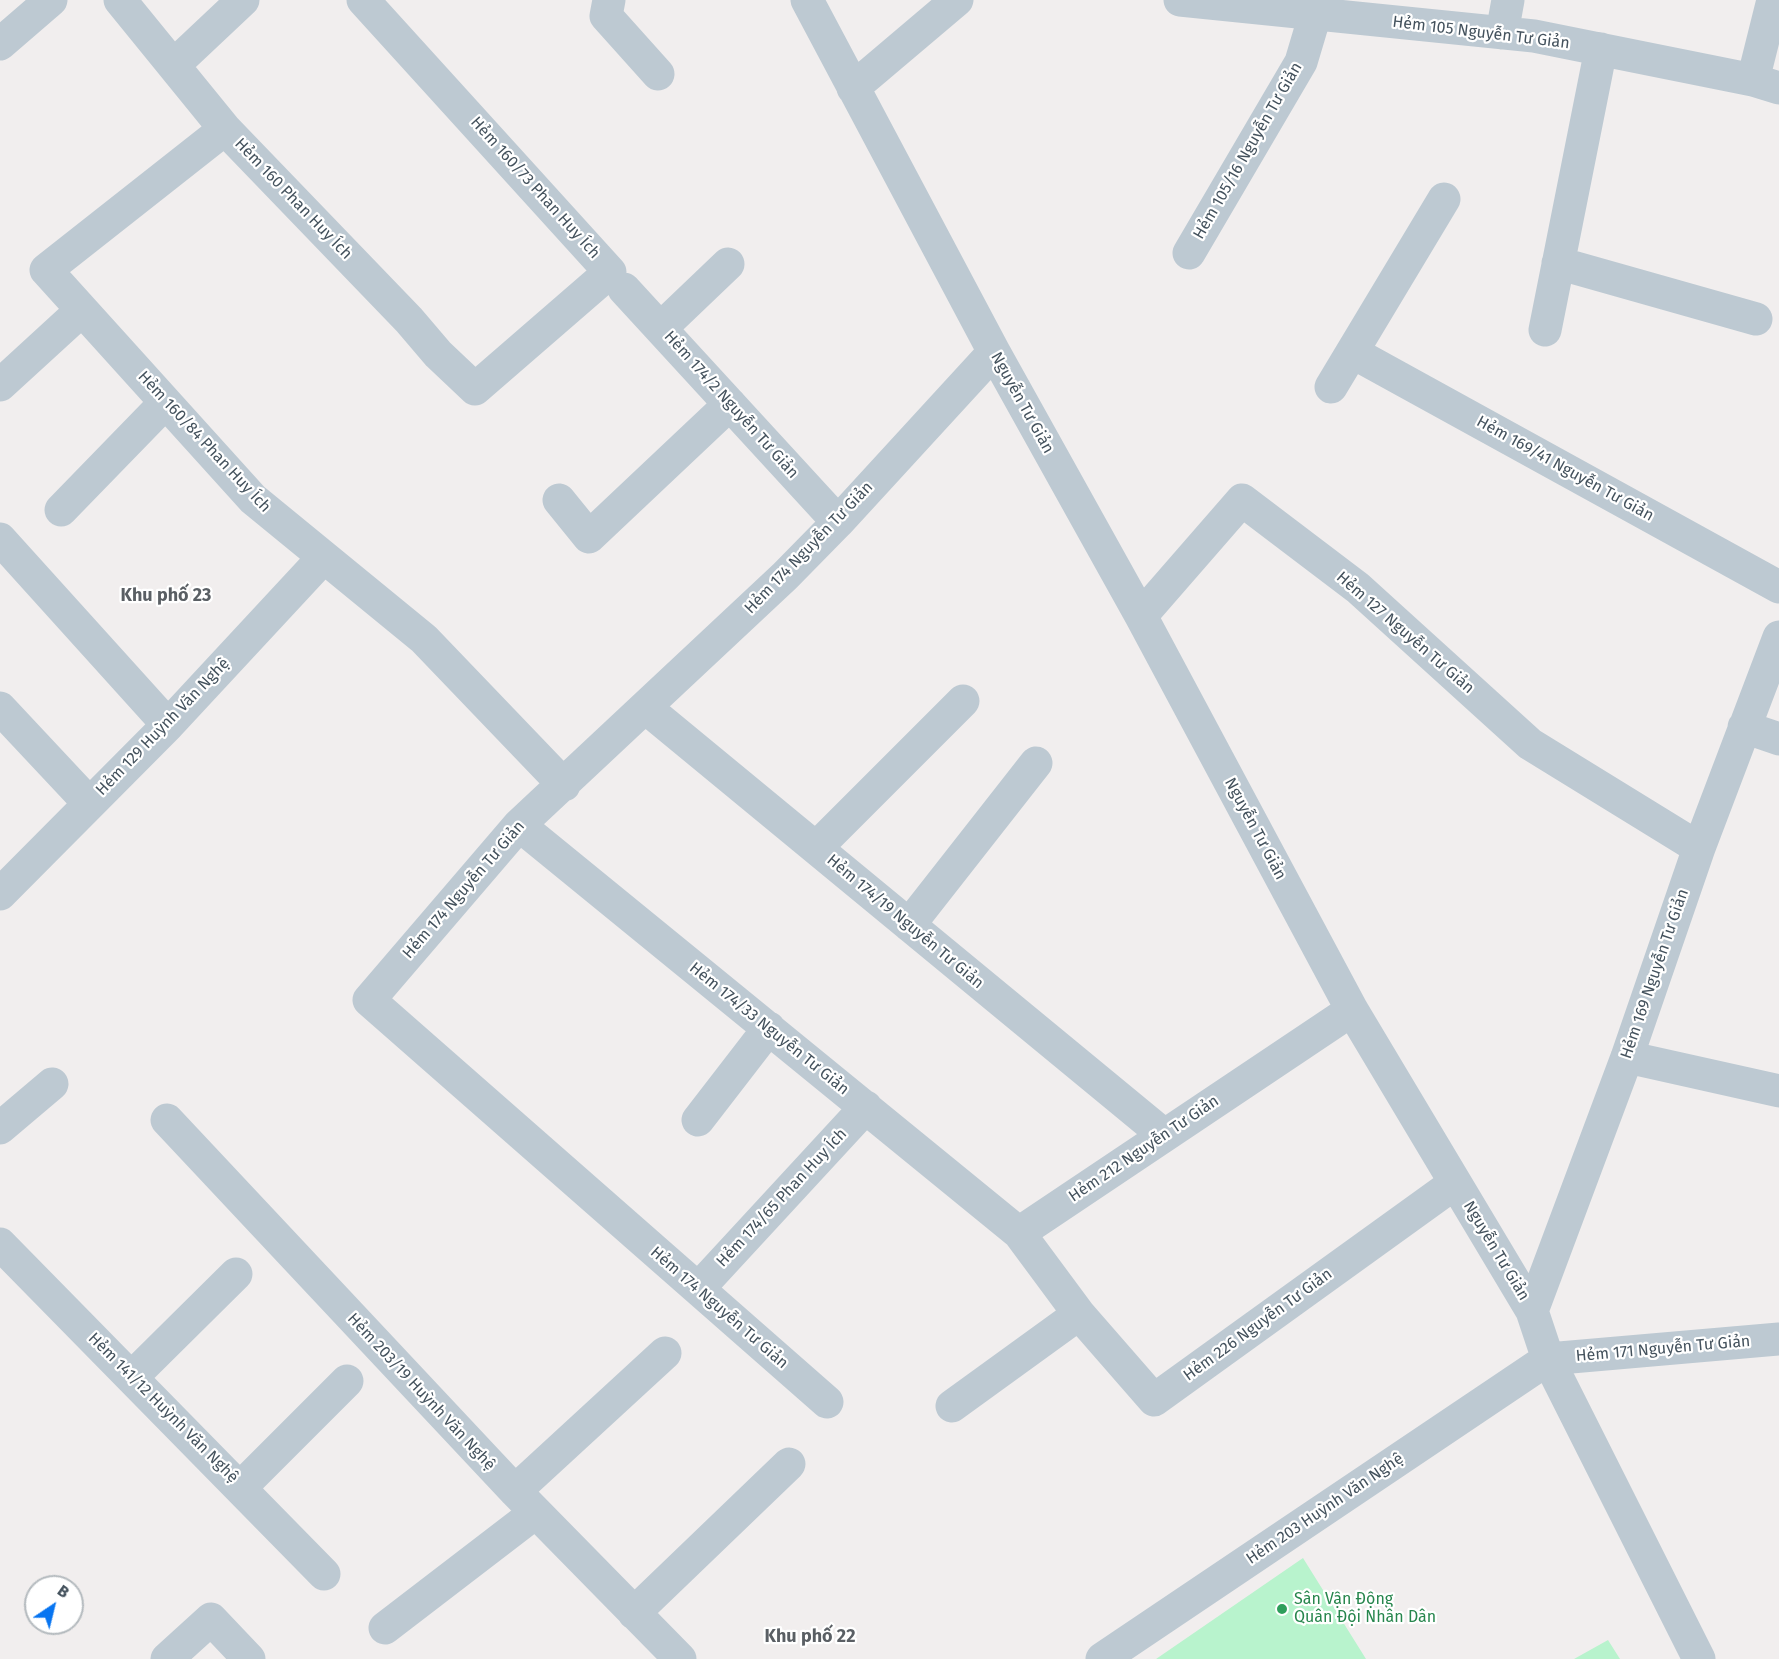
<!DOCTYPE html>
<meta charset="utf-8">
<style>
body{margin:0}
#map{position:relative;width:1779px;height:1659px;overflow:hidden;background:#f1eeee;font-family:"Fira Sans",sans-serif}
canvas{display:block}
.north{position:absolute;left:24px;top:1575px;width:60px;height:60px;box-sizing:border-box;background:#fff;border:2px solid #b4babe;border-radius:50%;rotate:35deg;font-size:16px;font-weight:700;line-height:24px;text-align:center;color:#44525d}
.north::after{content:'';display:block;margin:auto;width:21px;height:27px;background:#0875f1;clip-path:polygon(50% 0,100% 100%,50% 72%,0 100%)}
</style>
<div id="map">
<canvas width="1779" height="1659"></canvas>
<div class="north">B</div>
</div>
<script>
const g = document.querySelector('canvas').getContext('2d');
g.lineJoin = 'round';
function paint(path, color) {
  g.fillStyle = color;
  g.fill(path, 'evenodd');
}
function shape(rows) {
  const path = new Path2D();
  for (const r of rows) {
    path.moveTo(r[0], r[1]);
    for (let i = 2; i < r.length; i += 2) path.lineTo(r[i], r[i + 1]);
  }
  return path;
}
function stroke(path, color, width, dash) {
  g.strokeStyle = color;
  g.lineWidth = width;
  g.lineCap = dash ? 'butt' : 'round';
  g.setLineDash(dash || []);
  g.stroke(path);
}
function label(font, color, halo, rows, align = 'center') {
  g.font = font + ' "Fira Sans",sans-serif';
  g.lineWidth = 4.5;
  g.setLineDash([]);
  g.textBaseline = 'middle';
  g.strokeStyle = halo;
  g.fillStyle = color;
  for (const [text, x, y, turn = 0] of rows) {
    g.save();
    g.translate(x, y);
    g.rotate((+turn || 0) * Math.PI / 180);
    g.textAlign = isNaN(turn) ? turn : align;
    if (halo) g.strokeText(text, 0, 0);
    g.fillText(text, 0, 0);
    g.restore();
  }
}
paint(shape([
 [1303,1558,1366,1659,1156,1659],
 [1608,1640,1620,1659,1574,1659]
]), '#b8f3cd');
stroke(shape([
 [120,0,225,129,409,320,438,354,475,389,610,272,363,0],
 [609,0,606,16,658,74],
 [807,0,994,352,1141,616,1352,1010,1532,1311,1548,1359,1699,1659],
 [1180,0,1534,36,1753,80,1779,88],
 [1502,33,1508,0],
 [0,44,51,0],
 [175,64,243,0],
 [1753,80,1773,0],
 [853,88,957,0],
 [225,129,46,270,253,499,424,639,564,785],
 [1189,253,1301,62,1315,15],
 [1558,263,1756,319],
 [624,289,838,522],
 [661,328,728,264],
 [1545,330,1601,49],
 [1352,352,1779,587],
 [0,385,82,310],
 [1331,387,1444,199],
 [559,500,589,537,730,404],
 [61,510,165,403],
 [0,539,168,725],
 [1141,616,1242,500,1358,588,1530,744,1699,848],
 [0,708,88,802],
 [646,708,1164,1135],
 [1744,727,1779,739],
 [519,825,1019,1233,1079,1314,1154,1400,1455,1183],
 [816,848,963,701],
 [0,894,168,725,324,557],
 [909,925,1036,763],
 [1627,1057,1779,1091],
 [167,1120,515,1491,680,1659],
 [698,1120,769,1028],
 [0,1128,52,1084],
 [1019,1233,1352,1010],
 [0,1244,324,1574],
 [698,1289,866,1107],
 [1532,1311,1627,1057,1699,848,1779,637],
 [132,1377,236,1274],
 [827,1402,369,1000,519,825,785,576,838,522,994,352],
 [952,1406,1079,1314],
 [241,1487,347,1381],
 [515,1491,665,1353],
 [634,1613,789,1464],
 [385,1628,535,1513],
 [167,1659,211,1619,249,1659],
 [1102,1659,1548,1359,1779,1339]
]), '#bdc9d2', 33);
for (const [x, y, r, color] of [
 [1282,1609,6,"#2e9e5b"]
]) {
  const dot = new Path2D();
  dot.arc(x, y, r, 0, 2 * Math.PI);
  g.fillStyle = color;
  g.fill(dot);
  stroke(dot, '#fff', 2);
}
label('16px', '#44525d', '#fff', [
 ["Hẻm 105 Nguyễn Tư Giản",1481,33,7],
 ["Hẻm 105/16 Nguyễn Tư Giản",1248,151,-60],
 ["Hẻm 160/73 Phan Huy Ích",535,188,48],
 ["Hẻm 160 Phan Huy Ích",293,199,46],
 ["Nguyễn Tư Giản",1022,403,61],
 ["Hẻm 174/2 Nguyễn Tư Giản",731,405,48],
 ["Hẻm 160/84 Phan Huy Ích",204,442,47],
 ["Hẻm 169/41 Nguyễn Tư Giản",1565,469,29],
 ["Hẻm 174 Nguyễn Tư Giản",809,548,-46],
 ["Hẻm 127 Nguyễn Tư Giản",1405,633,41],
 ["Hẻm 129 Huỳnh Văn Nghệ",163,727,-46],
 ["Nguyễn Tư Giản",1255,829,62],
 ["Hẻm 174 Nguyễn Tư Giản",464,890,-49],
 ["Hẻm 174/19 Nguyễn Tư Giản",905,922,40],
 ["Hẻm 169 Nguyễn Tư Giản",1655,974,-71],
 ["Hẻm 174/33 Nguyễn Tư Giản",769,1029,39],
 ["Hẻm 212 Nguyễn Tư Giản",1144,1149,-34],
 ["Hẻm 174/65 Phan Huy Ích",782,1198,-47],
 ["Nguyễn Tư Giản",1496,1251,59],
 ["Hẻm 174 Nguyễn Tư Giản",719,1308,41],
 ["Hẻm 226 Nguyễn Tư Giản",1258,1325,-36],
 ["Hẻm 171 Nguyễn Tư Giản",1663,1349,-5],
 ["Hẻm 203/19 Huỳnh Văn Nghệ",421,1392,47],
 ["Hẻm 141/12 Huỳnh Văn Nghệ",163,1408,45],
 ["Hẻm 203 Huỳnh Văn Nghệ",1325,1509,-34]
]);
label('16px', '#27864d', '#fff', [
 ["Sân Vận Động",1294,1600],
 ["Quân Đội Nhân Dân",1294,1618]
], 'left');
label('bold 18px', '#5a5f64', '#fff', [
 ["Khu phố 23",166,596],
 ["Khu phố 22",810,1637]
]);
</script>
